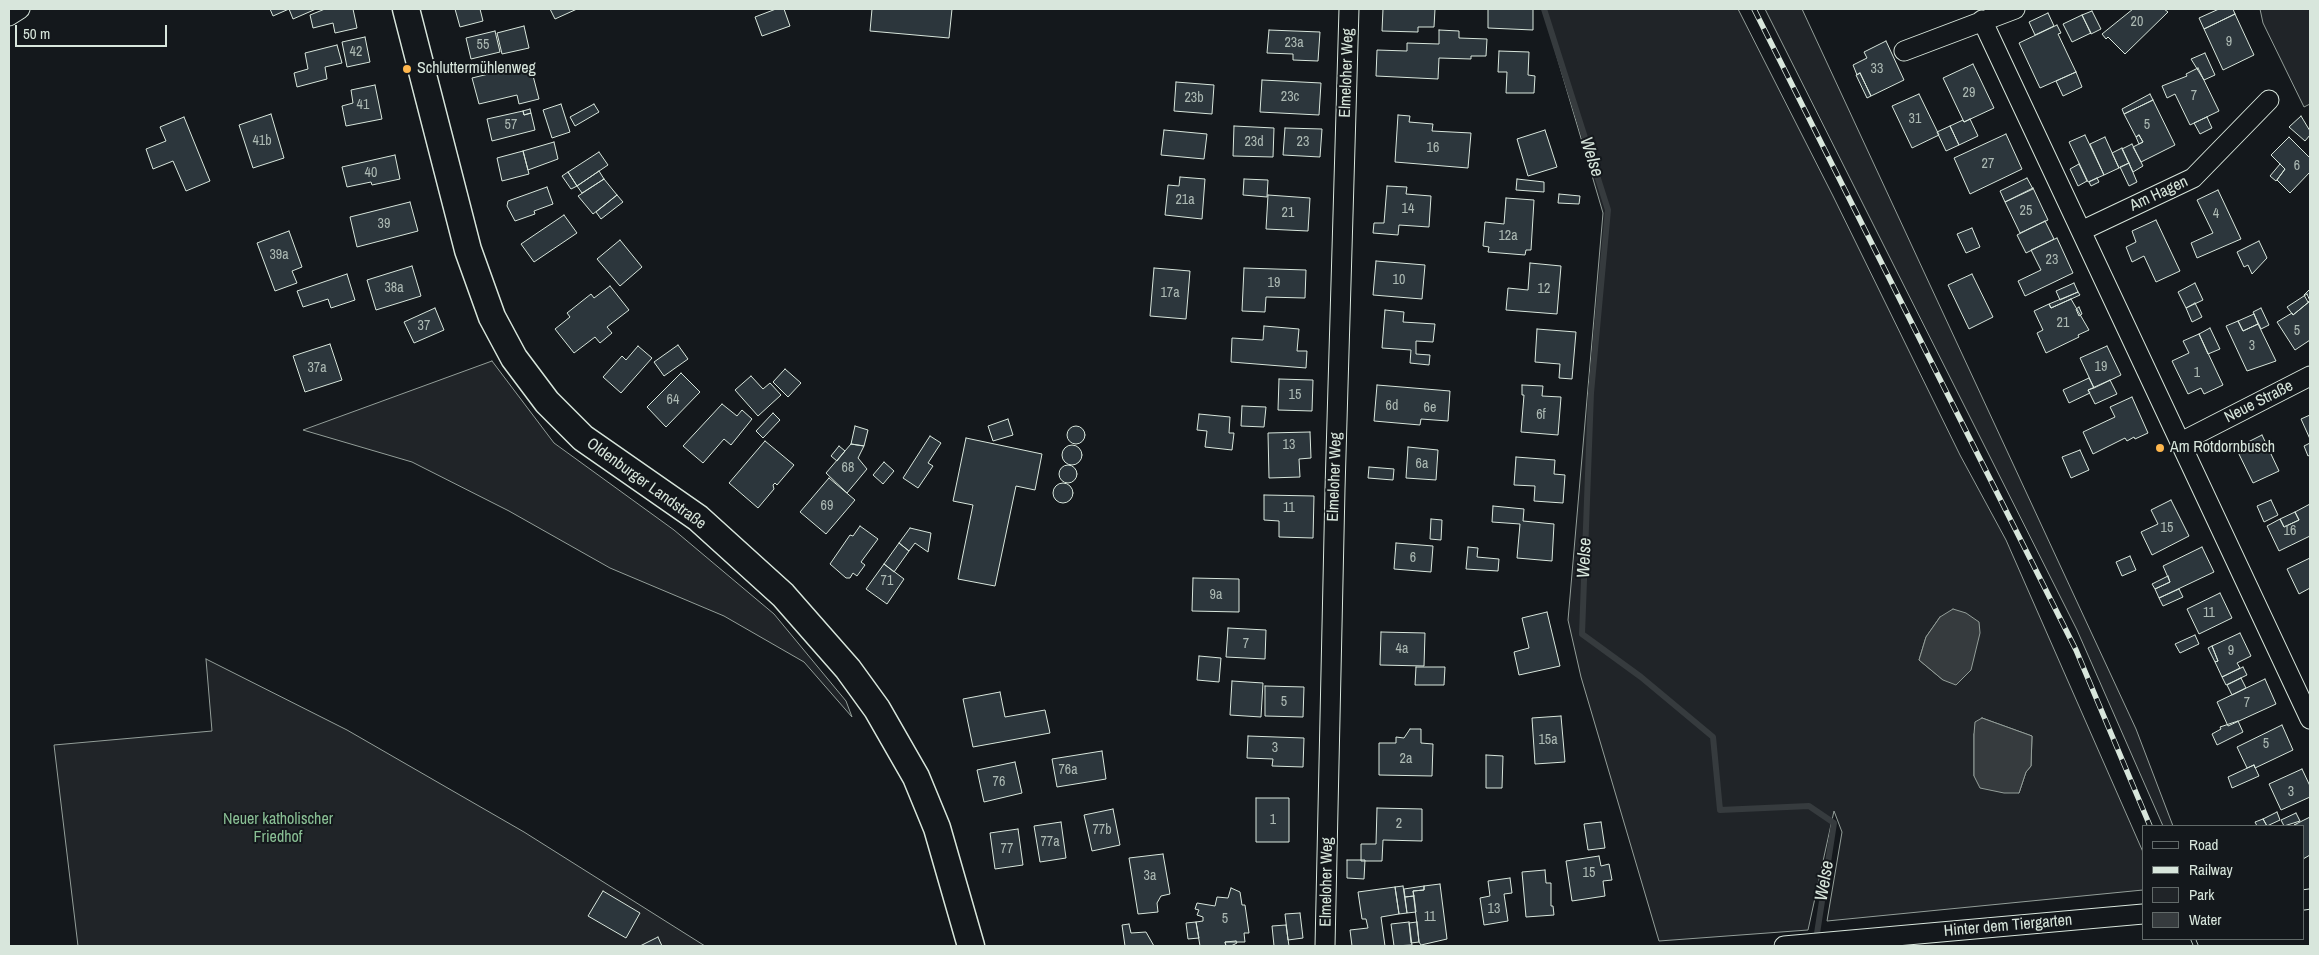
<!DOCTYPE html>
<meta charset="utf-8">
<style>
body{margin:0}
#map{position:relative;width:2319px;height:955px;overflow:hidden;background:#14181c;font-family:"Archivo Narrow",sans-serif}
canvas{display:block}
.frame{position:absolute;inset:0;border:10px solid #d8e6dc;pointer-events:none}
.legend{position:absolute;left:2142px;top:825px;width:162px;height:115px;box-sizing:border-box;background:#14181c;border:1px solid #626a69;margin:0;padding:6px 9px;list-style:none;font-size:15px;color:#d8e6dc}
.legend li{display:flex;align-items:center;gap:10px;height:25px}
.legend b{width:25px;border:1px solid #626a69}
.scale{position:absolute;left:15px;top:25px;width:152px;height:22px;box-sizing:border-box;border:2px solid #d8e6dc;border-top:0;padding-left:6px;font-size:15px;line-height:18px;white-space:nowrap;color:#d8e6dc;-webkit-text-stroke:4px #14181c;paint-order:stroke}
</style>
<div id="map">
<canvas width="2319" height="955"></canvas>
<div class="frame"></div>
<ul class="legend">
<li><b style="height:6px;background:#14181c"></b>Road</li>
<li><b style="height:6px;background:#d8e6dc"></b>Railway</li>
<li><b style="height:14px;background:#202428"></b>Park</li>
<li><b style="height:14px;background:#363b3e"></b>Water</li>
</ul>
<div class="scale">50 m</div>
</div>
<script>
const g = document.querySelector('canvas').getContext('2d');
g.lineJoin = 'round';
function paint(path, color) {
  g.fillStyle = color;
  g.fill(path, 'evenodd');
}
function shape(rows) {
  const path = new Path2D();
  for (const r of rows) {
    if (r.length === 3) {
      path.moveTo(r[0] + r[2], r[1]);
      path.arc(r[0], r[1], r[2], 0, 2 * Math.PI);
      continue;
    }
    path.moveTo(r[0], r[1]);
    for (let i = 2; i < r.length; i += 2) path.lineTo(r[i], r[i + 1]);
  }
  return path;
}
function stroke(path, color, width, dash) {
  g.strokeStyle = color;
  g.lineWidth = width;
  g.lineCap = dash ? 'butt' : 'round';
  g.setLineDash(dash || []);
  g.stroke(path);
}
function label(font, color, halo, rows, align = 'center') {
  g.font = font + ' "Archivo Narrow",sans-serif';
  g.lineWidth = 4;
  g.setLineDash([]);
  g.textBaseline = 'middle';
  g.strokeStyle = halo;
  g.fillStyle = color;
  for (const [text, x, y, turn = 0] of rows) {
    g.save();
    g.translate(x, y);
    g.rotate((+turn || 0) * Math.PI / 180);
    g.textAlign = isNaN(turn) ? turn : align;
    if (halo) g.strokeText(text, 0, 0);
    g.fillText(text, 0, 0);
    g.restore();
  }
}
const green = shape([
 [1543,9,1738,9,1833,196,1960,455,2006,540,2143,852,2143,890,1827,921,1842,832,1834,811,1808,930,1659,941,1581,677,1568,620,1603,213,1543,9],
 [1940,617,1943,680,1919,660,1926,637,1940,617],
 [1982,718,2032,736,2031,766,2026,772,2019,793,1974,776,1974,734,1982,718],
 [1765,9,1802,9,2136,729,2173,826,2163,826,2077,630,1765,9],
 [2260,9,2310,9,2310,104,2304,107,2263,23,2260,9],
 [492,361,554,443,674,530,774,614,846,701,852,717,804,662,724,616,610,568,509,511,412,462,303,430,492,361],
 [206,659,347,730,524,832,705,946,78,946,54,745,212,731,206,659]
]);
paint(green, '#202428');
stroke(green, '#939e99', 1);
const water = shape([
 [1953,609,1966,613,1979,622,1980,633,1971,670,1956,685,1943,680,1919,660,1926,637,1940,617,1953,609],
 [1982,718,2032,736,2031,766,2026,772,2019,793,2004,793,1980,788,1974,776,1974,734,1975,722,1982,718]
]);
paint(water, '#363b3e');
stroke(water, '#939e99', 1);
stroke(shape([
 [1544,9,1608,210,1591,393,1582,634,1641,677,1713,737,1720,810,1809,806,1834,823,1816,940]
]), '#363b3e', 6);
const building = shape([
 [270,9,316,9,293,19,289,9,273,16,270,9],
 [325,9,353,9,357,28,335,33,333,23,313,28,310,15,325,9],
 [455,9,480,9,483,21,460,27,455,9],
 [550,9,577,9,555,19,550,9],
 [776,9,784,9,790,26,762,36,755,17,776,9],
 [872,9,952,9,949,38,870,31,872,9],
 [1383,9,1435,9,1434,27,1418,27,1418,32,1382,31,1383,9],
 [1488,9,1533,9,1533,30,1488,28,1488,9],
 [2133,9,2164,9,2168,12,2125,54,2108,37,2106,39,2102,34,2133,9],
 [2219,9,2233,9,2235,14,2204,29,2199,18,2219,9],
 [2092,11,2101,29,2091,34,2082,15,2092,11],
 [2048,13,2054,26,2035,35,2029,22,2048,13],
 [2235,14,2254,55,2223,70,2204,29,2235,14],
 [2082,15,2091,33,2072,42,2063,24,2082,15],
 [2057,25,2061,33,2058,34,2076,72,2040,88,2019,43,2057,25],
 [524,26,529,48,502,54,497,33,524,26],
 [1269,30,1320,32,1318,61,1293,60,1293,54,1267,53,1269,30],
 [1439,30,1459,31,1459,38,1487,39,1486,56,1471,56,1471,59,1439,58,1438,79,1376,76,1377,50,1407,51,1407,43,1439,44,1439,30],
 [495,31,500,52,471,59,466,38,495,31],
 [365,37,370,62,347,67,342,42,365,37],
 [1886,41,1904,80,1871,96,1860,73,1857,75,1853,65,1867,58,1864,52,1886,41],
 [337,45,342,63,325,67,327,79,297,87,294,73,308,69,305,53,337,45],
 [1499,51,1529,52,1528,75,1535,76,1534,93,1506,93,1507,72,1498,72,1499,51],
 [2205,53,2215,75,2204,80,2191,59,2205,53],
 [530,64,539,99,519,104,517,95,479,104,472,78,530,64],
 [1973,64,1994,108,1964,122,1943,78,1973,64],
 [2198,68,2219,111,2190,125,2175,94,2167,98,2162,86,2187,76,2186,74,2198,68],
 [2076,72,2082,87,2063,96,2056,81,2076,72],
 [1860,73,1871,96,1867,98,1856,75,1860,73],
 [1262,80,1321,83,1319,115,1260,112,1262,80],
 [1176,82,1214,85,1212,114,1174,111,1176,82],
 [375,85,382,119,346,126,342,106,353,103,351,90,375,85],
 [1919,94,1939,135,1912,148,1892,106,1919,94],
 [2150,94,2153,100,2124,114,2122,109,2150,94],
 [2153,100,2175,145,2141,162,2133,147,2143,142,2139,135,2136,137,2124,114,2153,100],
 [561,104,570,132,552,138,543,110,561,104],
 [594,104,599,112,575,126,570,117,594,104],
 [530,109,531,113,524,115,523,111,530,109],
 [523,111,524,115,531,113,535,130,492,141,487,119,523,111],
 [271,114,284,158,253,168,239,125,271,114],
 [1398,115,1410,116,1409,122,1433,124,1432,131,1471,133,1468,168,1395,162,1398,115],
 [2301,116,2310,131,2310,135,2305,141,2289,127,2301,116],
 [184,117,210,181,186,191,173,161,153,169,146,149,166,141,160,127,184,117],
 [2207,117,2212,128,2200,134,2194,123,2207,117],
 [1970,119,1978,136,1959,145,1950,126,1963,120,1964,122,1970,119],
 [1234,126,1274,128,1273,157,1233,156,1234,126],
 [1950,126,1959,145,1946,151,1937,132,1950,126],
 [1285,128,1322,129,1320,157,1283,155,1285,128],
 [1164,130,1207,134,1204,159,1161,155,1164,130],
 [1545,130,1557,167,1528,176,1517,139,1545,130],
 [2006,134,2022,169,1970,194,1954,158,2006,134],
 [2085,135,2104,175,2088,182,2069,142,2085,135],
 [2139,135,2143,142,2139,144,2136,137,2139,135],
 [2105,137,2119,168,2104,175,2090,144,2105,137],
 [2289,137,2310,158,2310,172,2290,193,2277,180,2285,169,2271,155,2289,137],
 [554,142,558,159,528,170,523,151,554,142],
 [2132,144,2143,166,2133,172,2122,149,2132,144],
 [2122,148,2129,163,2119,168,2112,153,2122,148],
 [523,151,529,174,502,181,497,158,523,151],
 [599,152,608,165,577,186,568,172,599,152],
 [395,155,400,179,372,185,371,182,347,187,342,167,395,155],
 [2129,163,2137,182,2129,186,2120,167,2129,163],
 [2079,164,2087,181,2078,186,2070,169,2079,164],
 [2280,164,2285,169,2276,181,2270,176,2280,164],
 [599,171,604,179,582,193,577,186,599,171],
 [568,172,577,186,571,189,562,176,568,172],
 [1180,177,1205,179,1202,219,1165,215,1168,185,1179,186,1180,177],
 [2027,178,2033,189,2005,202,2000,191,2027,178],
 [2097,178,2099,182,2091,186,2089,182,2097,178],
 [604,179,617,195,593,214,578,196,604,179],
 [1244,179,1268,180,1267,197,1243,195,1244,179],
 [1517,179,1544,182,1544,192,1516,190,1517,179],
 [1387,186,1407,187,1406,194,1431,196,1429,227,1399,225,1398,235,1373,233,1374,223,1384,223,1387,186],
 [547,187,553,204,534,211,535,214,515,221,507,206,508,201,547,187],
 [2033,188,2048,220,2020,233,2005,202,2033,188],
 [2218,190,2241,239,2197,258,2191,243,2213,233,2197,200,2218,190],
 [1559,194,1580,196,1579,204,1558,203,1559,194],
 [617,195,623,202,601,219,596,212,617,195],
 [1268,195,1310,198,1308,231,1266,229,1268,195],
 [1506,198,1534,200,1531,250,1526,250,1525,255,1488,252,1489,247,1483,246,1485,222,1504,224,1506,198],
 [410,202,418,231,357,247,350,217,410,202],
 [564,215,577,233,534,262,521,244,564,215],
 [2156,220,2180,271,2156,282,2144,256,2132,262,2126,247,2136,242,2132,231,2156,220],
 [2045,221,2054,239,2026,253,2017,235,2045,221],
 [1972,228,1980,247,1966,253,1957,234,1972,228],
 [289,231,302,267,292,271,297,283,275,291,257,243,289,231],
 [2057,238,2073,273,2025,296,2018,281,2041,270,2031,250,2057,238],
 [620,240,642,267,620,286,597,259,620,240],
 [2259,241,2267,258,2252,274,2248,265,2244,267,2237,252,2259,241],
 [1376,261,1425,265,1422,299,1373,295,1376,261],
 [1530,263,1561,266,1557,314,1506,310,1508,288,1528,290,1530,263],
 [412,266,421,296,376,310,367,280,412,266],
 [1154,268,1190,271,1186,319,1150,316,1154,268],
 [1244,268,1306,270,1305,298,1266,297,1265,312,1242,311,1244,268],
 [347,274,355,300,331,308,328,299,303,307,297,291,347,274],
 [1972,274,1993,317,1969,329,1948,285,1972,274],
 [2074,283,2078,292,2060,300,2056,291,2074,283],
 [2195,283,2203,300,2186,308,2178,292,2195,283],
 [610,286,629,310,607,327,612,333,600,343,595,337,574,353,555,329,570,317,567,313,591,294,594,298,610,286],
 [2310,289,2310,301,2308,302,2304,295,2310,289],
 [2078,292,2080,295,2051,308,2049,304,2078,292],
 [2307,294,2310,301,2293,315,2287,307,2307,294],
 [2071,299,2089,330,2078,335,2079,337,2046,353,2037,333,2043,330,2034,311,2049,304,2051,308,2071,299],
 [2310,301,2310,340,2295,350,2277,322,2292,313,2293,315,2310,301],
 [2195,303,2202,317,2192,322,2186,308,2195,303],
 [2079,307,2082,314,2079,316,2076,309,2079,307],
 [435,308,444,330,414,343,404,322,435,308],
 [2261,308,2269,325,2261,329,2253,312,2261,308],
 [1385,310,1404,312,1403,322,1435,324,1433,342,1416,341,1416,354,1430,355,1429,365,1410,363,1411,350,1382,348,1385,310],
 [2254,314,2258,324,2243,331,2238,321,2254,314],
 [2238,321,2243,331,2258,324,2276,361,2247,371,2226,326,2238,321],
 [1264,326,1299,329,1297,351,1307,351,1306,368,1231,362,1232,338,1263,340,1264,326],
 [2210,328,2220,349,2208,354,2199,334,2210,328],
 [1537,329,1576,332,1572,379,1559,378,1560,364,1535,362,1537,329],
 [2199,334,2223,385,2204,394,2201,388,2188,394,2172,361,2189,353,2183,341,2199,334],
 [330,344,342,380,305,392,293,356,330,344],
 [678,345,688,359,664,376,654,362,678,345],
 [638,346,652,358,621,393,603,377,622,356,626,360,638,346],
 [2107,346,2121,375,2094,388,2080,358,2107,346],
 [785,369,801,383,788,397,773,382,785,369],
 [681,373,700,392,666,427,647,407,681,373],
 [751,376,763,389,770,383,781,395,758,416,735,390,751,376],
 [2089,378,2094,388,2088,390,2090,393,2069,403,2063,390,2089,378],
 [1279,379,1313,380,1312,411,1278,410,1279,379],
 [2110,380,2117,394,2095,404,2088,390,2110,380],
 [1377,385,1450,391,1448,421,1421,419,1420,425,1374,421,1377,385],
 [1522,385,1543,386,1542,396,1561,397,1558,435,1521,432,1524,395,1522,395,1522,385],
 [2132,397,2148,433,2135,439,2134,437,2127,441,2125,438,2093,454,2083,432,2115,417,2110,407,2132,397],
 [722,404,737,416,742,410,752,419,731,445,724,439,703,463,683,446,722,404],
 [1242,406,1266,407,1264,427,1241,426,1242,406],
 [773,413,780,420,763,438,756,431,773,413],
 [1199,414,1230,417,1229,433,1234,433,1232,450,1205,447,1207,431,1197,430,1199,414],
 [2310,415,2310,439,2301,419,2310,415],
 [1008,419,1013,435,993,441,988,426,1008,419],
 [1076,435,9],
 [855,426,868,430,864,446,851,444,855,426],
 [1310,432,1311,458,1299,459,1300,477,1269,478,1268,433,1310,432],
 [2262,435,2279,471,2253,483,2236,448,2262,435],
 [930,436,941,443,928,463,933,466,918,488,903,478,930,436],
 [966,438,1042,454,1035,490,1016,486,995,586,958,579,973,505,953,501,966,438],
 [765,441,794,465,777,485,775,483,773,485,774,489,758,508,729,483,765,441],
 [2310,443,2310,455,2308,456,2304,446,2310,443],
 [851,444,864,446,858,458,867,469,847,493,826,473,851,444],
 [1072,455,10],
 [839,446,845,451,837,461,831,456,839,446],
 [1408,447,1438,450,1436,480,1406,478,1408,447],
 [2080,450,2089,470,2071,478,2062,457,2080,450],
 [1516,457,1555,460,1554,474,1565,475,1563,503,1534,501,1535,486,1514,485,1516,457],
 [884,462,894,471,883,484,873,475,884,462],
 [1068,474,9],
 [1369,467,1394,469,1393,480,1368,478,1369,467],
 [829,478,855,500,826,534,800,512,829,478],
 [1063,493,10],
 [1264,495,1314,496,1313,538,1279,537,1279,521,1264,520,1264,495],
 [2171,500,2189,536,2152,555,2141,532,2158,524,2151,510,2171,500],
 [2271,500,2278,515,2264,522,2257,506,2271,500],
 [2310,504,2310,536,2279,551,2267,526,2280,519,2284,527,2299,520,2295,512,2310,504],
 [1493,506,1524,509,1523,521,1554,524,1552,561,1517,558,1520,524,1492,522,1493,506],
 [2295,512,2299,520,2284,527,2280,519,2295,512],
 [1431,519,1442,520,1441,540,1430,539,1431,519],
 [860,526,878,539,861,562,865,565,857,576,853,573,850,578,846,578,830,564,850,535,853,536,860,526],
 [910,528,931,533,928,552,915,543,909,551,899,543,910,528],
 [899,543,909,551,894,572,884,564,899,543],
 [1396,543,1433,546,1431,572,1394,569,1396,543],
 [1468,547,1478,548,1477,557,1499,559,1498,571,1466,569,1468,547],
 [2202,547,2214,572,2159,598,2155,589,2170,582,2163,566,2202,547],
 [2130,556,2136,570,2122,576,2116,562,2130,556],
 [2310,558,2310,588,2299,594,2287,569,2310,558],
 [884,564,904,579,887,604,866,589,884,564],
 [2168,576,2170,582,2155,589,2152,584,2168,576],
 [1193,578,1239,579,1239,612,1192,611,1193,578],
 [2179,589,2183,597,2163,606,2159,598,2179,589],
 [2220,593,2232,618,2199,634,2187,609,2220,593],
 [1547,612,1560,666,1519,675,1514,652,1529,648,1522,618,1547,612],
 [1228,628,1266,630,1265,659,1226,657,1228,628],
 [1381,632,1425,633,1424,666,1380,665,1381,632],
 [2240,633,2251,656,2237,663,2240,668,2222,677,2215,662,2218,661,2212,646,2240,633],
 [2195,635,2199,644,2180,653,2175,644,2195,635],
 [2212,646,2218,661,2215,662,2208,648,2212,646],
 [1199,656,1221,658,1219,682,1197,680,1199,656],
 [1416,667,1445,667,1444,685,1415,685,1416,667],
 [2243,667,2247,675,2226,685,2222,677,2243,667],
 [2241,678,2246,688,2232,695,2227,685,2241,678],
 [2265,679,2276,704,2228,726,2217,702,2265,679],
 [1232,681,1263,683,1261,717,1230,715,1232,681],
 [1265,686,1304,687,1303,717,1265,716,1265,686],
 [1000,692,1005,717,1045,710,1050,733,973,747,963,699,1000,692],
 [1561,716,1565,762,1535,764,1532,718,1561,716],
 [2238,721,2243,732,2217,745,2212,734,2221,729,2220,727,2238,721],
 [2282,725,2293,750,2255,768,2254,765,2247,768,2237,747,2282,725],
 [1410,729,1421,729,1421,743,1433,744,1432,776,1379,775,1379,743,1396,743,1396,737,1404,738,1410,729],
 [1248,736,1304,738,1303,767,1272,766,1273,759,1247,758,1248,736],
 [1102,751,1106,779,1057,787,1052,759,1102,751],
 [1486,755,1503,756,1502,788,1486,788,1486,755],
 [1015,762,1022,793,984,802,977,770,1015,762],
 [2254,765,2259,776,2232,788,2228,777,2254,765],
 [2302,769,2310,786,2310,797,2281,810,2269,784,2302,769],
 [1256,798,1289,798,1289,842,1256,842,1256,798],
 [1377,808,1422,809,1422,841,1383,840,1382,861,1361,861,1361,844,1376,844,1377,808],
 [1113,809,1120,845,1092,851,1084,815,1113,809],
 [2277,812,2280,820,2267,826,2263,819,2277,812],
 [2296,813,2300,821,2284,826,2281,820,2296,813],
 [2310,817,2310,855,2303,859,2303,826,2294,825,2310,817],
 [2263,819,2267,826,2257,826,2255,822,2263,819],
 [1061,822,1066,858,1040,862,1034,826,1061,822],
 [1601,822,1605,848,1588,850,1584,824,1601,822],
 [1018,829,1023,865,995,869,990,833,1018,829],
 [1163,854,1170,894,1161,896,1157,903,1158,912,1138,914,1129,858,1163,854],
 [1599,856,1601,866,1609,864,1612,880,1603,881,1605,896,1572,901,1566,861,1599,856],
 [1347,860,1365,860,1364,879,1347,878,1347,860],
 [1545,870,1546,883,1551,883,1551,906,1553,906,1554,915,1526,917,1522,872,1545,870],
 [1510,878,1512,893,1504,894,1508,921,1484,925,1480,898,1490,896,1488,881,1510,878],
 [1440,884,1447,939,1421,945,1419,942,1413,891,1424,890,1424,886,1440,884],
 [1403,886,1407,913,1399,914,1395,887,1403,886],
 [1424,886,1424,890,1413,891,1414,896,1405,897,1404,889,1424,886],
 [1395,887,1399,914,1381,917,1385,946,1352,946,1350,930,1368,928,1366,919,1362,919,1358,892,1395,887],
 [1231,888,1240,892,1242,905,1245,905,1249,933,1244,933,1245,942,1225,942,1226,946,1200,946,1196,922,1203,921,1203,917,1197,915,1199,910,1195,909,1197,903,1215,906,1217,897,1228,898,1231,888],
 [603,891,640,913,626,938,588,916,603,891],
 [1414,896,1416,912,1407,913,1405,897,1414,896],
 [1300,913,1303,938,1288,940,1285,914,1300,913],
 [1196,922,1199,938,1188,939,1186,923,1196,922],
 [1409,922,1412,945,1394,946,1391,924,1409,922],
 [1417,922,1419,942,1411,943,1409,923,1417,922],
 [1129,924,1131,933,1146,932,1154,946,1125,946,1122,925,1129,924],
 [1286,925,1289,946,1274,946,1272,926,1286,925],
 [658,937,662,946,640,946,658,937],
 [1236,941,1237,943,1231,946,1226,946,1225,942,1236,941]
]);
paint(building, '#2c363c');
stroke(building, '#d8e6dc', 1);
const minor = shape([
 [9,16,20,9],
 [1982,20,2310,719],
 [1904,51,2015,9],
 [2081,231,2193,178,2269,100],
 [2181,442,2310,376],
 [2303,900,2310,899],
 [1325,946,1335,489,1349,9],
 [1784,946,2143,914]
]);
const secondary = shape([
 [406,9,468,250,492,317,514,358,547,402,583,438,698,518,783,595,848,669,877,709,916,777,937,828,971,946]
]);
stroke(minor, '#d8e6dc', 21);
stroke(secondary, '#d8e6dc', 29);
stroke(minor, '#14181c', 19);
stroke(secondary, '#14181c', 26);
const rail = shape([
 [1754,9,2076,650,2150,826],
 [2193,939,2196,946]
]);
stroke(rail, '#d8e6dc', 5.5);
stroke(rail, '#14181c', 4, [11]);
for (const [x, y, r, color] of [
 [407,69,5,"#ffb74d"],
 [2160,448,5,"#ffb74d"]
]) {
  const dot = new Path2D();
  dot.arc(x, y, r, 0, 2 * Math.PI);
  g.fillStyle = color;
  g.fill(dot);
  stroke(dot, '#14181c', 2);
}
label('14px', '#adbab4', null, [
 ["20",2137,22],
 ["9",2229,42],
 ["23a",1294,43],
 ["55",483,45],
 ["42",356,52],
 ["33",1877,69],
 ["29",1969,93],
 ["7",2194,96],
 ["23c",1290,97],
 ["23b",1194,98],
 ["41",363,105],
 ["31",1915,119],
 ["57",511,125],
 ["5",2147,125],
 ["41b",262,141],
 ["23d",1254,142],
 ["23",1303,142],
 ["16",1433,148],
 ["27",1988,164],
 ["6",2297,166],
 ["40",371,173],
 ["21a",1185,200],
 ["14",1408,209],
 ["25",2026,211],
 ["21",1288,213],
 ["4",2216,214],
 ["39",384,224],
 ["12a",1508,236],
 ["39a",279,255],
 ["23",2052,260],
 ["10",1399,280],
 ["19",1274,283],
 ["38a",394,288],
 ["12",1544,289],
 ["17a",1170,293],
 ["21",2063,323],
 ["37",424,326],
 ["5",2297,331],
 ["3",2252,346],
 ["19",2101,367],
 ["37a",317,368],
 ["1",2197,373],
 ["15",1295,395],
 ["64",673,400],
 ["6d",1392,406],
 ["6e",1430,408],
 ["6f",1541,415],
 ["13",1289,445],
 ["6a",1422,464],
 ["68",848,468],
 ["69",827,506],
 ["11",1289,508],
 ["15",2167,528],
 ["16",2290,531],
 ["6",1413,558],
 ["71",887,581],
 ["9a",1216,595],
 ["11",2209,613],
 ["7",1246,644],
 ["4a",1402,649],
 ["9",2231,651],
 ["5",1284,702],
 ["7",2247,703],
 ["15a",1548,740],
 ["5",2266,744],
 ["3",1275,748],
 ["2a",1406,759],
 ["76a",1068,770],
 ["76",999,782],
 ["3",2291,792],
 ["1",1273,820],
 ["2",1399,824],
 ["77b",1102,830],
 ["77a",1050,842],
 ["77",1007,849],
 ["15",1589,873],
 ["3a",1150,876],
 ["13",1494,909],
 ["11",1430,917],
 ["5",1225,919]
]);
label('16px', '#d8e6dc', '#14181c', [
 ["Schluttermühlenweg",417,69],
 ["Am Rotdornbusch",2170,448]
], 'left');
label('16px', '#d8e6dc', '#14181c', [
 ["Elmeloher Weg",1347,73,-88],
 ["Am Hagen",2159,194,-25],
 ["Neue Straße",2259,402,-27],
 ["Elmeloher Weg",1335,477,-88],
 ["Oldenburger Landstraße",646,484,36],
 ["Elmeloher Weg",1327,882,-89],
 ["Hinter dem Tiergarten",2008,926,-5]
]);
label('16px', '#8ac095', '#14181c', [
 ["Neuer katholischer",278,820],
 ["Friedhof",278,838]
]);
label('italic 18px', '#d8e6dc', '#14181c', [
 ["Welse",1591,157,72],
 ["Welse",1585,558,-88],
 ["Welse",1825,881,-81]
]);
</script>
